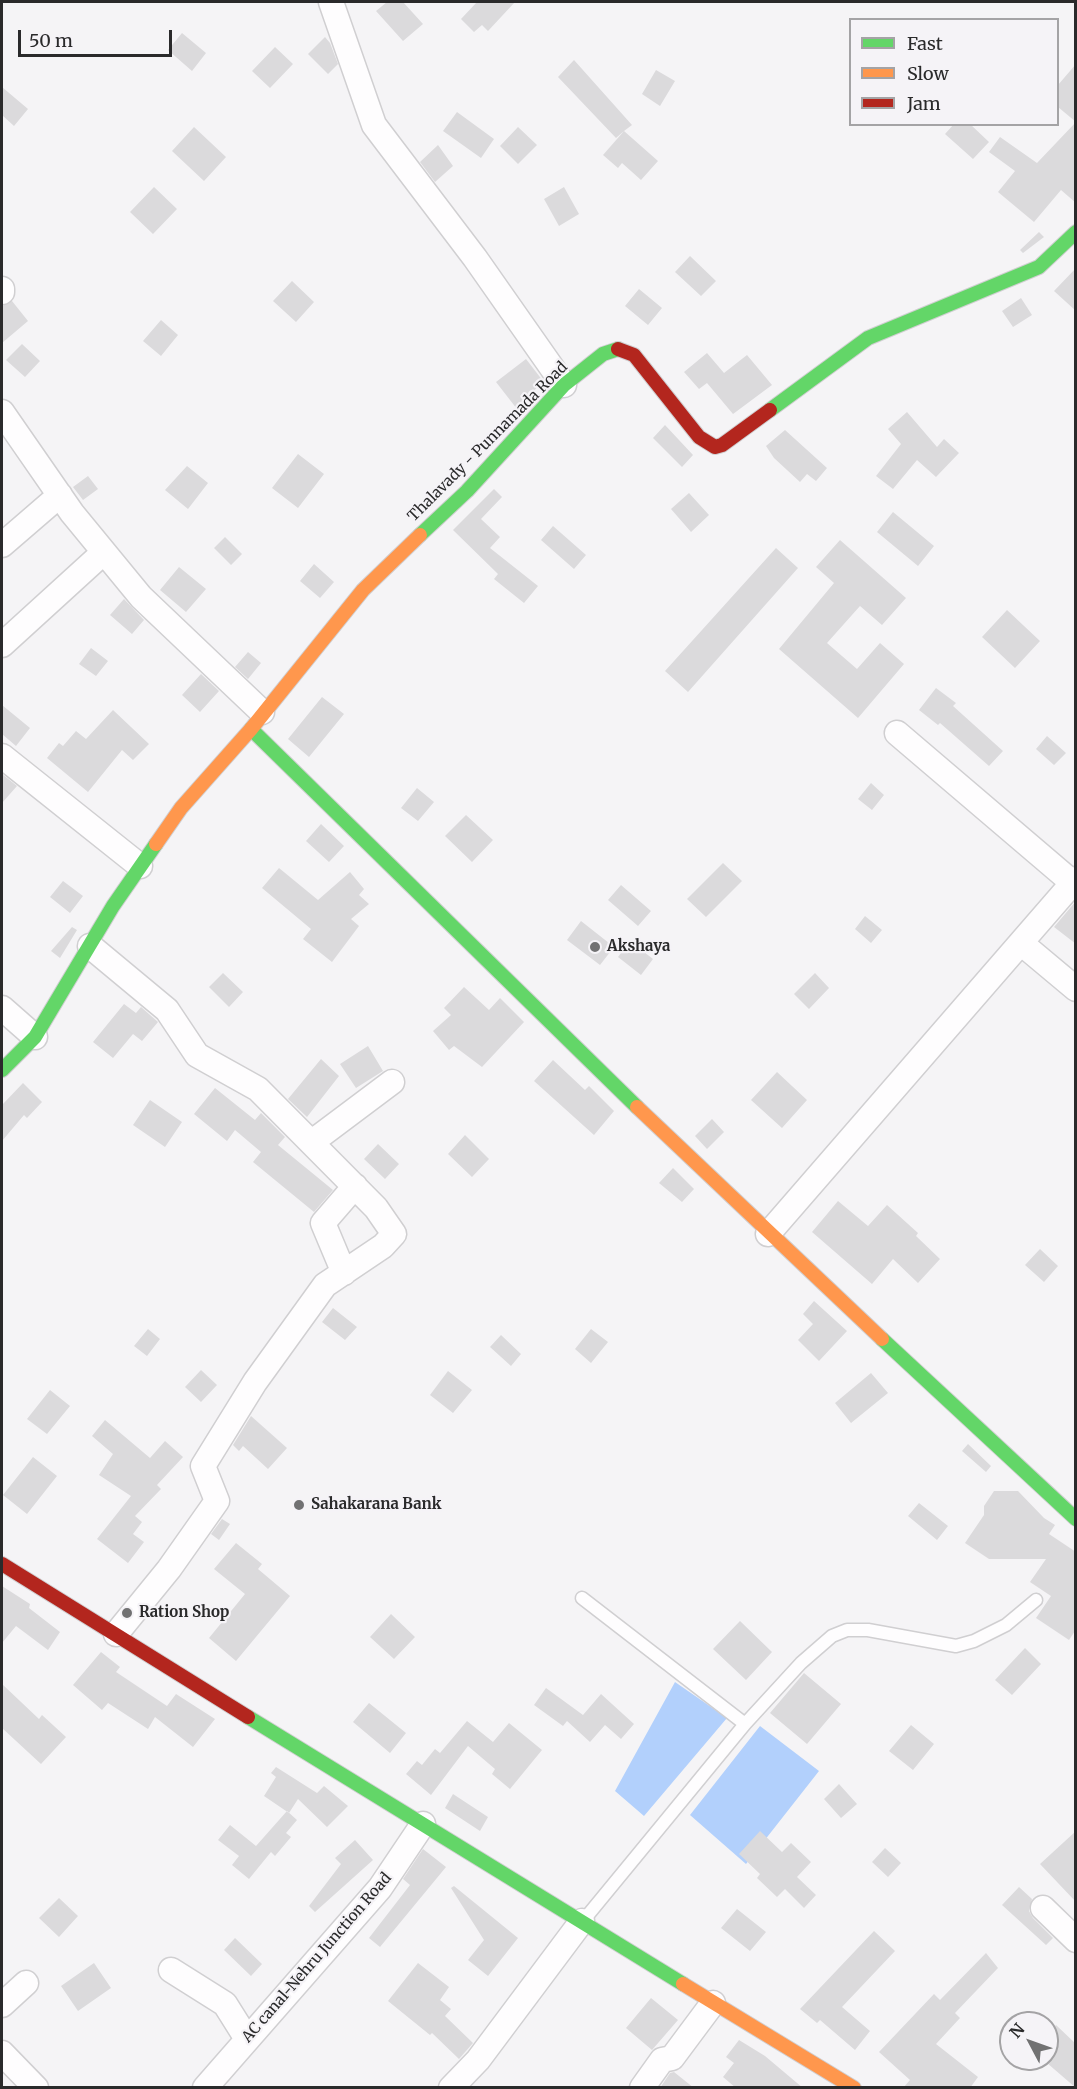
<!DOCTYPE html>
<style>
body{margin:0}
#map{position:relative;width:1077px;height:2089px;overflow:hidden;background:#f5f4f6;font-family:Merriweather,serif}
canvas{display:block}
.frame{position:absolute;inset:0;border:3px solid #2a2a2b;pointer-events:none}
.legend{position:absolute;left:849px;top:18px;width:210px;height:108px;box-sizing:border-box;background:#f5f3f7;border:2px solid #a4a3a5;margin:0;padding:8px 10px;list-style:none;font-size:18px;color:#2a2a2b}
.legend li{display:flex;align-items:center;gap:12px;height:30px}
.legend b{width:30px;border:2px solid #a4a3a5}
.north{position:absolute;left:999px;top:2011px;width:60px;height:60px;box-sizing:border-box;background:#f5f3f7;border:2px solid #a4a3a5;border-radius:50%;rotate:311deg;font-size:16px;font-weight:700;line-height:24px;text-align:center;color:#2a2a2b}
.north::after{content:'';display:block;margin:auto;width:21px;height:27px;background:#717172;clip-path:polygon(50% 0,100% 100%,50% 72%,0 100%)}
.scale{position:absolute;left:18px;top:30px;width:154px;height:27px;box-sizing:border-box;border:3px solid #2a2a2b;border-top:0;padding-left:8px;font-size:18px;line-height:21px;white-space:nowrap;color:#2a2a2b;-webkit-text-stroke:4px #f5f3f7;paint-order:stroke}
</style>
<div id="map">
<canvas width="1077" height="2089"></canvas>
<div class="frame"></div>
<ul class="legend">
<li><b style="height:8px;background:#63d668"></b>Fast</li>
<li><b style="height:8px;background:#ff974d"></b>Slow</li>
<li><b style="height:8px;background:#b3261e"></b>Jam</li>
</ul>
<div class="north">N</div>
<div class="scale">50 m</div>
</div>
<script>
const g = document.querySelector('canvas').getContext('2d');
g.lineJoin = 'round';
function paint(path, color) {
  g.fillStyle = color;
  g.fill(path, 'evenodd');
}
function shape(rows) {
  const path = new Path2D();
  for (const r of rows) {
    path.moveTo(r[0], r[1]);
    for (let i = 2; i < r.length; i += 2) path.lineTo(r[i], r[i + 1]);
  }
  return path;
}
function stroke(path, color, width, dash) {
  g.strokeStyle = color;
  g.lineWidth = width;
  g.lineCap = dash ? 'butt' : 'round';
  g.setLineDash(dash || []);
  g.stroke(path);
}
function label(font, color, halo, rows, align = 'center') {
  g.font = font + ' Merriweather,serif';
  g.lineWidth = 4.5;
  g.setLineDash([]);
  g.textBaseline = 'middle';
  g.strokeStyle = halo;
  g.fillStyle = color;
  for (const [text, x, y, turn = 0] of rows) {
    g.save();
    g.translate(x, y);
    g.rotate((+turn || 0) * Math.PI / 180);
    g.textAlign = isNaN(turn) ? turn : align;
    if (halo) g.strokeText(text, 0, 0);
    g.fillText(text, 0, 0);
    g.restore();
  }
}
paint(shape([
 [675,1682,727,1718,644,1816,615,1791],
 [760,1726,819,1771,746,1864,690,1815]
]), '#b2d0fc');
paint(shape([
 [387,2,403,2,423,24,403,41,376,11],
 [477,2,515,2,488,31,482,25,474,32,461,19],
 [182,33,206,53,192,71,168,50],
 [325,37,330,43,338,64,328,74,308,54],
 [275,47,293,64,270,88,252,71],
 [574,60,632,125,624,131,658,161,641,180,622,163,618,168,603,155,624,131,616,138,558,77],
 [1076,64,1076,122,1058,107,1058,85],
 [656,70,675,81,660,106,642,94],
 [2,87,28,109,14,126,2,115],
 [457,112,494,139,481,158,443,131],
 [1076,122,1076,203,1061,190,1034,222,998,192,1015,171,989,152,1000,137,1037,163],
 [954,124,970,124,989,142,973,159,945,134],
 [194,127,226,157,204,181,172,151],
 [518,127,537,145,518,164,500,146],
 [438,145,453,166,435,182,420,162],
 [154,187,177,209,153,234,130,212],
 [564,187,579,214,559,226,544,199],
 [1039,232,1044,237,1023,253,1020,250],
 [690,256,716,281,701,296,675,272],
 [1076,268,1076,311,1054,291],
 [292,281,314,302,296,322,273,301],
 [639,289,662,308,648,325,625,306],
 [1021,298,1032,315,1013,327,1002,311],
 [12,301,28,321,2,343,2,306],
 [161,320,178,335,161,356,143,341],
 [22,344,40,361,25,377,6,360],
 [707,353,724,373,747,355,772,385,733,414,707,383,699,389,684,372],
 [526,359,543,381,517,409,496,382],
 [907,412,937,447,944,439,959,453,936,477,917,460,893,489,876,476,901,444,888,429],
 [665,425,693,455,682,467,653,438],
 [785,430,827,468,816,481,807,474,800,482,774,458,766,446],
 [298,454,324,474,298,508,272,488],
 [187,466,208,483,188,509,165,490],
 [88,476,98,489,83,500,73,487],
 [494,489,502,497,481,519,500,537,490,548,538,586,524,603,494,579,498,574,453,530],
 [689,493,709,515,691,532,671,509],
 [893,512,934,546,918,566,877,532],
 [553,526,586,555,574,569,541,540],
 [225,537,242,554,231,565,214,548],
 [840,540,906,598,882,625,860,606,827,643,857,669,880,643,904,664,858,718,779,649,834,583,816,567],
 [776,548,798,568,688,692,665,671],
 [314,564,334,582,320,598,300,581],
 [179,567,206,589,186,612,160,590],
 [124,599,144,620,132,634,110,615],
 [1007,610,1040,641,1015,668,982,637],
 [91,648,108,661,96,676,79,664],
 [248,652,261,663,248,679,235,667],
 [201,674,219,691,200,712,182,695],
 [936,688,956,703,953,706,1003,751,989,766,940,723,938,725,919,710],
 [322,697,344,714,309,757,288,739],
 [2,705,30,728,16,746,2,734],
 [113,710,149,744,133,760,122,750,88,792,47,758,59,743,63,746,76,731,86,739],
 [1047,736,1066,753,1054,765,1036,749],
 [2,774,17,786,2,803],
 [871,783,884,795,872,810,858,799],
 [417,788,434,802,418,821,401,808],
 [466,815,493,840,472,862,445,836],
 [321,824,344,846,329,862,306,841],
 [723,863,742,881,706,917,687,899],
 [279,868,318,900,350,872,364,889,359,895,369,904,351,919,359,926,332,962,303,939,311,929,262,888],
 [63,881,83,896,70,913,50,897],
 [621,885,651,911,638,926,608,900],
 [1076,901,1076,944,1054,927],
 [865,916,882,930,871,943,855,929],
 [581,921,614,947,600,965,567,940],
 [72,927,77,930,60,958,51,951],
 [630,941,653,959,641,975,618,957],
 [223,973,243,992,229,1007,209,987],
 [815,973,829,988,809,1009,794,994],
 [464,987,489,1010,500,998,524,1022,482,1067,454,1046,449,1050,433,1031,451,1015,444,1008],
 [124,1004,136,1013,141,1007,158,1022,142,1041,133,1034,113,1058,93,1042],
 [368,1046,383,1071,356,1088,340,1064],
 [321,1059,339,1076,307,1117,288,1099],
 [553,1060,585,1090,589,1086,614,1111,594,1135,534,1081],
 [777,1072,807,1100,782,1128,751,1100],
 [23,1083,42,1102,27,1118,24,1115,2,1141,2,1105],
 [215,1088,255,1120,261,1113,285,1137,278,1145,333,1190,314,1212,253,1162,261,1152,235,1130,227,1141,194,1114],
 [150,1100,182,1122,165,1147,133,1125],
 [712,1119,724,1132,707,1149,695,1136],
 [465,1135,489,1159,472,1177,448,1154],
 [378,1144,399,1164,385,1179,364,1159],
 [673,1168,694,1189,682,1202,659,1183],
 [838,1201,868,1226,887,1205,918,1233,916,1236,940,1259,918,1283,893,1259,872,1284,812,1232],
 [1040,1249,1058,1266,1044,1282,1025,1265],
 [814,1301,847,1331,819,1361,798,1340,813,1324,803,1314],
 [333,1308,357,1327,345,1340,322,1322],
 [148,1329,160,1339,147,1356,134,1346],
 [591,1329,608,1342,591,1363,575,1349],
 [501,1335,521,1354,511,1366,490,1347],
 [201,1370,217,1385,201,1402,185,1387],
 [448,1371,472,1390,453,1413,430,1395],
 [871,1373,888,1393,851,1423,835,1403],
 [50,1390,70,1406,47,1434,27,1419],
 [251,1416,287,1448,268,1469,243,1446,239,1451,233,1445],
 [105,1420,150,1458,165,1441,183,1457,157,1485,161,1489,135,1516,142,1522,133,1534,144,1542,128,1563,97,1539,131,1496,99,1475,113,1454,92,1436],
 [968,1444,991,1466,986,1472,962,1451],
 [33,1457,57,1476,27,1514,3,1495],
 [994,1491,1018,1491,1044,1518,1055,1525,1049,1534,1076,1552,1075,1631,1069,1640,1036,1618,1051,1596,1030,1582,1046,1559,989,1559,965,1543,984,1515,984,1506],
 [919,1503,948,1526,937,1540,908,1516],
 [222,1519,230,1524,219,1540,211,1534],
 [236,1543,262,1564,258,1569,290,1596,236,1661,209,1638,245,1594,214,1569],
 [2,1586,30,1604,29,1608,60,1632,48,1650,16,1626,2,1643],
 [391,1614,415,1637,394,1659,370,1637],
 [740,1621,772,1652,746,1680,713,1649],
 [1025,1648,1041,1664,1012,1695,995,1680],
 [101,1652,120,1667,116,1672,167,1706,176,1694,215,1719,193,1747,155,1717,148,1729,108,1703,102,1710,73,1685],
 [804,1673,841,1704,807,1744,770,1713],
 [2,1684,39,1719,42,1715,66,1737,41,1764,2,1728],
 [546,1688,583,1715,601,1694,634,1724,621,1739,605,1725,590,1742,567,1721,563,1726,534,1705],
 [369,1703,406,1733,390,1753,353,1722],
 [467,1721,493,1742,509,1723,542,1750,510,1789,492,1774,495,1769,468,1746,431,1795,406,1774,417,1761,422,1765,435,1749,440,1753],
 [911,1725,934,1744,913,1770,889,1751],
 [276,1767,317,1793,324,1786,348,1806,327,1827,298,1799,289,1813,264,1796,276,1777,271,1773],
 [839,1784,857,1804,841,1818,824,1799],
 [453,1794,488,1817,480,1831,445,1808],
 [287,1811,297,1820,286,1833,291,1837,275,1856,271,1852,249,1879,232,1865,239,1856,218,1840,230,1825,256,1846],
 [760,1831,782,1852,791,1843,811,1862,797,1877,816,1895,804,1908,785,1889,777,1897,757,1878,760,1874,739,1854],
 [1076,1831,1076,1902,1040,1864],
 [355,1840,373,1860,315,1912,309,1906,341,1864,335,1858],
 [885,1848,901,1863,888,1877,872,1862],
 [423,1849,446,1867,380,1947,369,1938,410,1885,403,1879],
 [454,1886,518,1938,488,1976,468,1960,484,1940,451,1888],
 [1019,1887,1032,1899,1029,1911,1033,1918,1053,1938,1046,1945,1002,1905],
 [59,1898,78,1916,59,1937,39,1918],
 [737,1909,766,1932,750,1951,721,1928],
 [874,1931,895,1951,842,2007,870,2031,855,2050,820,2020,817,2023,800,2009],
 [235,1938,262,1964,251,1976,224,1950],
 [986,1953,998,1968,955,2013,960,2018,936,2044,978,2077,970,2088,903,2088,910,2080,879,2052,934,1994,940,2000],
 [94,1963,111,1988,78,2011,61,1986],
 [418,1963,449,1987,440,2000,451,2009,445,2016,473,2043,459,2059,432,2033,430,2035,388,2001],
 [651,1998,678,2020,652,2050,626,2028],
 [1056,2025,1076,2044,1076,2088,1047,2063,1047,2035],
 [739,2040,765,2056,803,2088,736,2088,723,2077,734,2063,726,2057],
 [674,2072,694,2088,660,2088,670,2073]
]), '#dbdadc');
const lane = shape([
 [582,1598,745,1724],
 [583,1921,745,1724,801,1663,832,1636,847,1630,868,1630,956,1646,974,1641,1006,1625,1036,1600]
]);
const street = shape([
 [331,2,374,125,475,258,564,385],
 [2,289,2,292],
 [2,412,72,513,141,597,262,712],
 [2,545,60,495],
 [2,645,104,552],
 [897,733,1073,883],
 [2,756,140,866],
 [1021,943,1076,989],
 [90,946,167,1010,197,1055,258,1089,376,1208,394,1234,383,1246,325,1285,255,1382,203,1466,217,1501,169,1569,116,1634],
 [2,1008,35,1037],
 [312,1142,392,1082],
 [768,1234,1076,879],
 [344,1273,323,1223,355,1186],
 [1043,1908,1076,1940],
 [171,1970,225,2004,247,2039],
 [2,2005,26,1983],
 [2,2053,36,2088],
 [205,2088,380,1888,423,1824],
 [451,2088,478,2060,582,1921],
 [642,2088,662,2060,672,2058,713,2003]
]);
const fast = shape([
 [770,410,868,338,1039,267,1076,232],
 [420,535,467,491,564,385,603,354,618,349],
 [251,729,637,1107],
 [2,1070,35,1037,113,906,156,844],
 [882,1339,1076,1519],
 [248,1717,683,1984]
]);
const slow = shape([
 [156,844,181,808,251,729,363,590,420,535],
 [637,1107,882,1339],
 [683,1984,854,2088]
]);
const jam = shape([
 [618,349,634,355,699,437,715,447,722,445,770,410],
 [2,1564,248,1717]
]);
stroke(lane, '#d0cfd1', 15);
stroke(street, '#d0cfd1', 27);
stroke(fast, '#d0cfd1', 16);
stroke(slow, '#d0cfd1', 16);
stroke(jam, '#d0cfd1', 16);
stroke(lane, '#fefdfe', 12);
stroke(street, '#fefdfe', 24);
stroke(fast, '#63d668', 14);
stroke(slow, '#ff974d', 14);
stroke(jam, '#b3261e', 14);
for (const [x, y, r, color] of [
 [595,947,6,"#717172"],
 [299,1505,6,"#717172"],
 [127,1613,6,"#717172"]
]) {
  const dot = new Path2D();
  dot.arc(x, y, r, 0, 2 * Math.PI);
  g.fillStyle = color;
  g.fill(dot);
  stroke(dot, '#f5f3f7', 2);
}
label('15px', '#2a2a2b', '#f5f3f7', [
 ["Thalavady - Punnamada Road",488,442,-45],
 ["AC canal-Nehru Junction Road",317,1958,-49]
]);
label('bold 15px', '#2a2a2b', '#f5f3f7', [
 ["Akshaya",607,947],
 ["Sahakarana Bank",311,1505],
 ["Ration Shop",139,1613]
], 'left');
</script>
